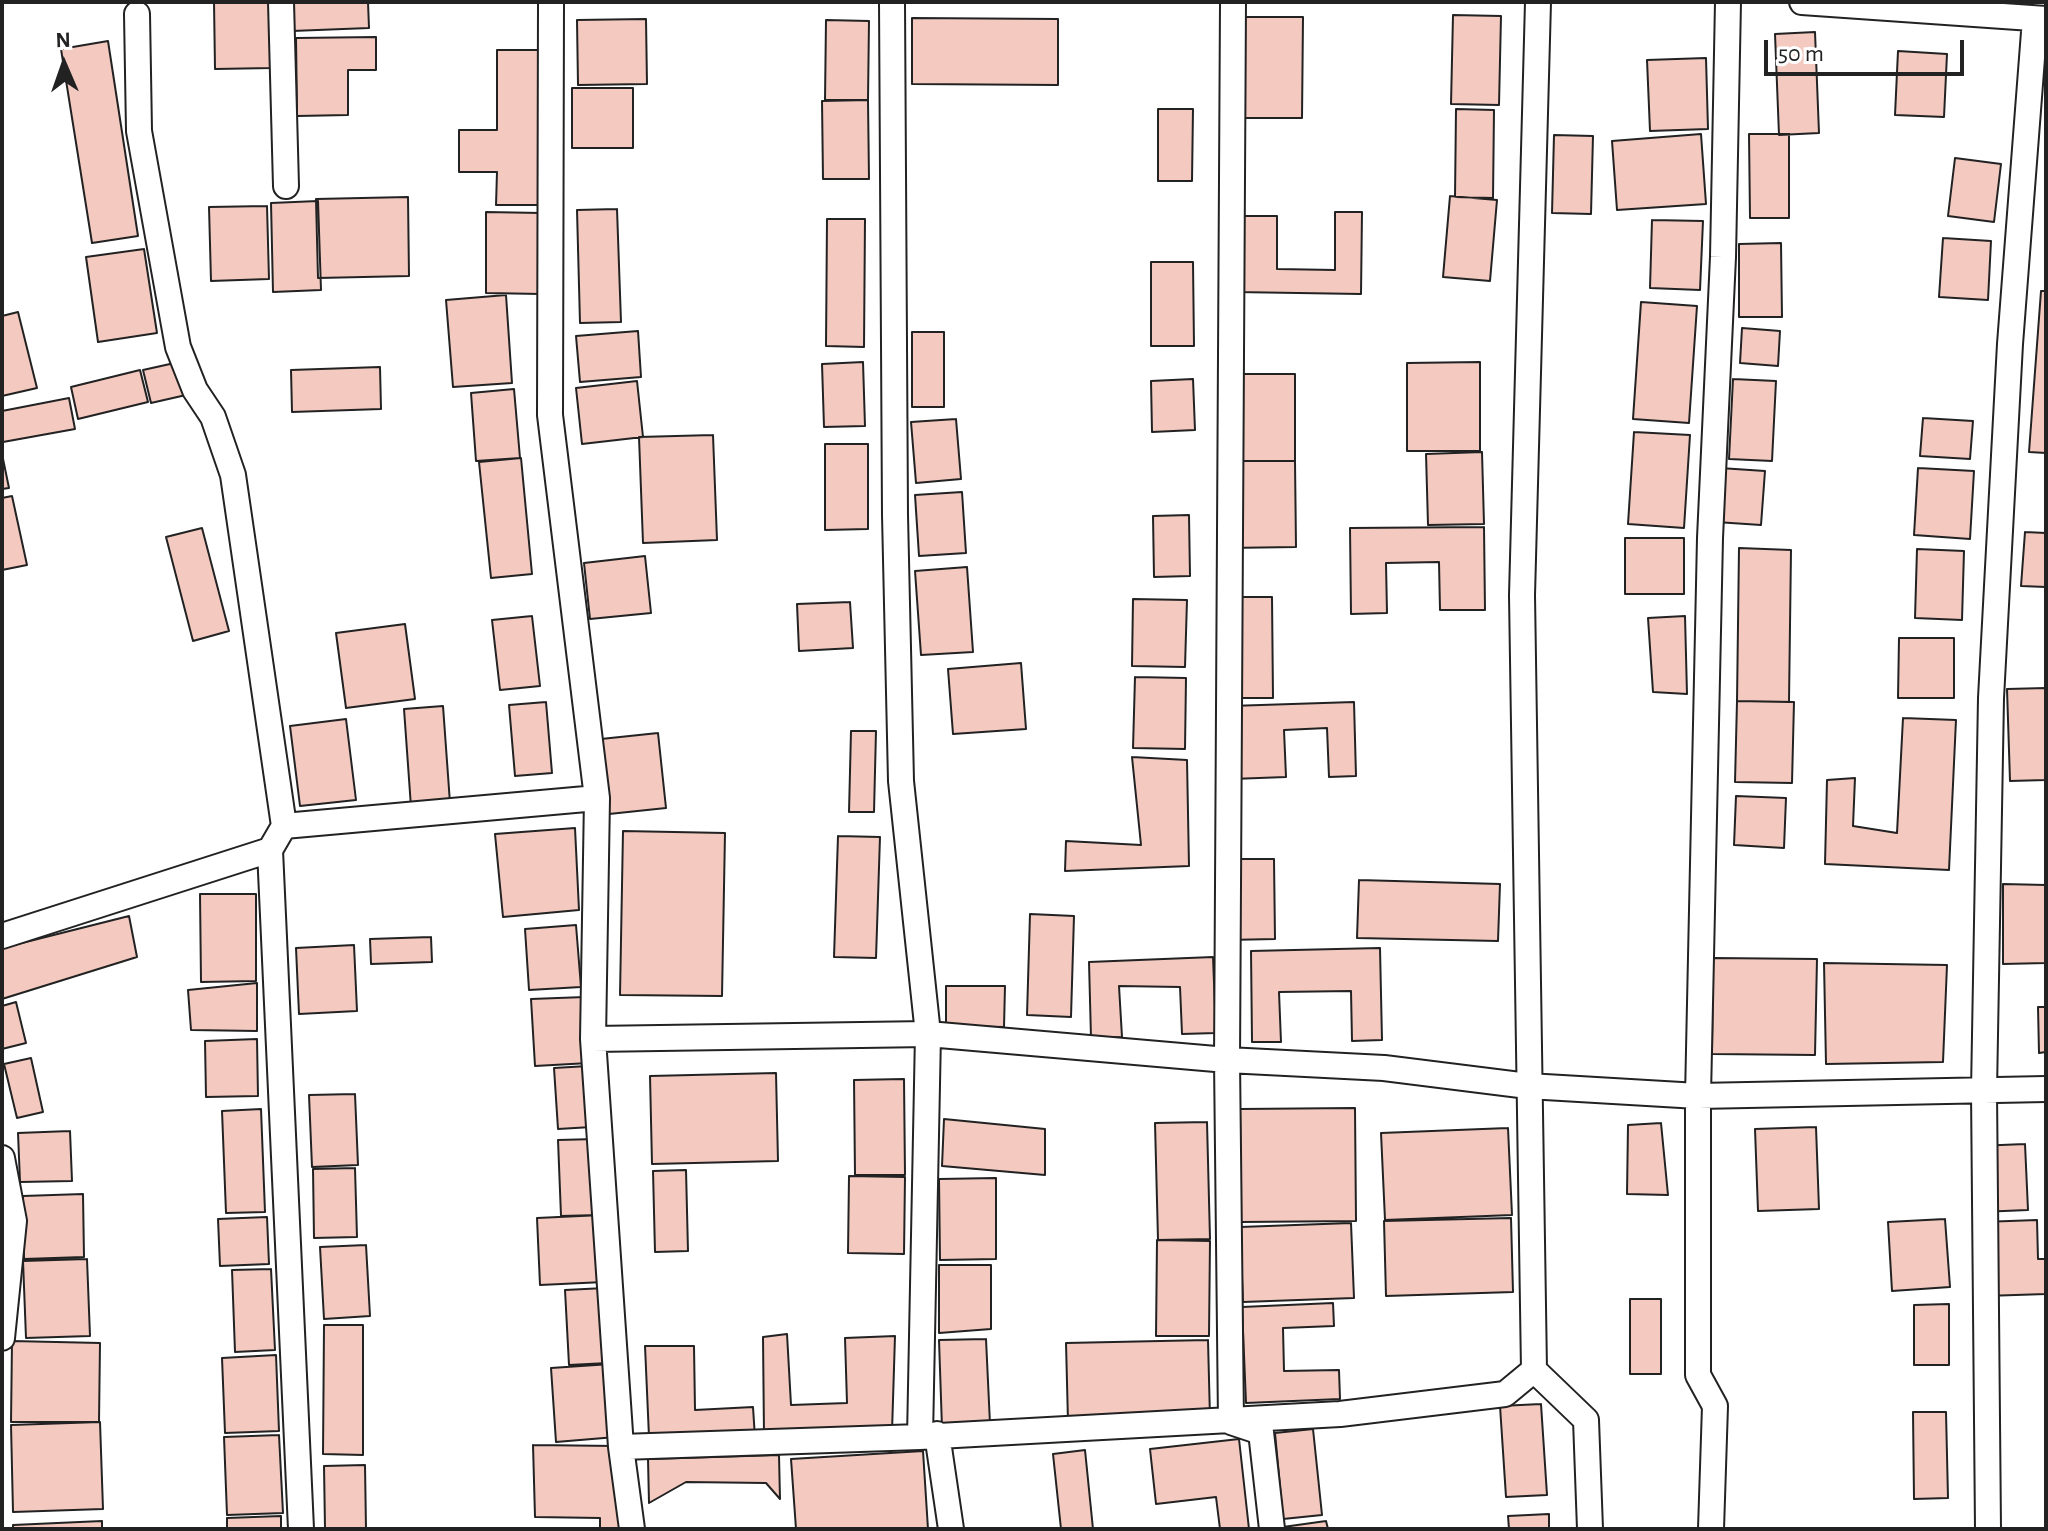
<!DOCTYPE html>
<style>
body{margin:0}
#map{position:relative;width:2048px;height:1531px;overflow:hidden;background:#fff;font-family:"Alegreya Sans",sans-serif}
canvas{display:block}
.frame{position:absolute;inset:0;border:4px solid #222;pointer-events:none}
.north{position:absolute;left:24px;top:24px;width:80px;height:80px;-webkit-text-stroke:6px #fff;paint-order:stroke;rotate:358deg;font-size:22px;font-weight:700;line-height:32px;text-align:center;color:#222}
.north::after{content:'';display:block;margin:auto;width:28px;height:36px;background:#222;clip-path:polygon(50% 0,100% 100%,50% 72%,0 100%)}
.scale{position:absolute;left:1764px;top:40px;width:200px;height:36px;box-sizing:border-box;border:4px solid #222;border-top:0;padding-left:10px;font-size:24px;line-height:28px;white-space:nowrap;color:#222;-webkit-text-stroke:6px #fff;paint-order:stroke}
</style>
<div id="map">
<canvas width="2048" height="1531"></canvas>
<div class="frame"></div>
<div class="north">N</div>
<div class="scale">50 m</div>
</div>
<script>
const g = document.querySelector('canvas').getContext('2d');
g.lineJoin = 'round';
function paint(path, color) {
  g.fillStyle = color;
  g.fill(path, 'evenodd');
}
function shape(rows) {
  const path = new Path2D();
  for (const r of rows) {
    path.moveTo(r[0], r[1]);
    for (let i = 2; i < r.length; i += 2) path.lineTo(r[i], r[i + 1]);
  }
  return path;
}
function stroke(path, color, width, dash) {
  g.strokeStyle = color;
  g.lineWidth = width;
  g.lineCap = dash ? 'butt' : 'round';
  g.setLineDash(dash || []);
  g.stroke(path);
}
const building = shape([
 [214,2,271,2,272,68,215,69,214,2],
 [292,2,368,2,369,28,292,31,292,2],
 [1453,15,1501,16,1499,105,1451,104,1453,15],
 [1241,17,1303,17,1302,118,1240,118,1241,17],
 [912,18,1058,19,1058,85,912,84,912,18],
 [646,19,647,84,578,85,577,20,646,19],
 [826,20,869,21,868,100,825,100,826,20],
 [1815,32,1819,133,1779,135,1775,34,1815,32],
 [376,37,376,70,348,70,348,115,297,116,296,38,376,37],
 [108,41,138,236,92,243,61,49,108,41],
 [497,50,538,50,538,205,496,205,497,172,459,172,459,130,497,130,497,50],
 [1898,51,1947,54,1944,117,1895,115,1898,51],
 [1706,58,1708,129,1650,131,1647,60,1706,58],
 [572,88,633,88,633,148,572,148,572,88],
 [868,100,869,179,823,179,822,101,868,100],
 [1158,109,1193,109,1192,181,1158,181,1158,109],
 [1456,109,1494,110,1493,198,1455,197,1456,109],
 [1701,134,1706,204,1617,210,1612,141,1701,134],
 [1749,134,1789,134,1789,218,1750,218,1749,134],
 [1554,135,1593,136,1591,214,1552,213,1554,135],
 [1955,158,2001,164,1994,222,1948,216,1955,158],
 [1450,196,1497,200,1490,281,1443,277,1450,196],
 [408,197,409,276,318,278,316,199,408,197],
 [318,201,321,290,273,292,271,203,318,201],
 [267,206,269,279,211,281,209,207,267,206],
 [617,209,621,322,580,323,577,210,617,209],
 [486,212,541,213,541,294,486,293,486,212],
 [1335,212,1362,212,1361,294,1235,292,1236,216,1277,216,1277,269,1335,270,1335,212],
 [827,219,865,219,864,347,826,346,827,219],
 [1652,220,1703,221,1700,290,1650,288,1652,220],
 [1943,238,1991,241,1988,300,1939,297,1943,238],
 [1781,243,1782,317,1739,317,1739,244,1781,243],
 [144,249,157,333,98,342,86,257,144,249],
 [1151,262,1193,262,1194,346,1151,346,1151,262],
 [2041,291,2046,291,2046,453,2029,452,2041,291],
 [506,295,512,383,453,387,446,300,506,295],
 [1641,302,1697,306,1689,423,1633,419,1641,302],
 [18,312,37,388,2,396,2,316,18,312],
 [1742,328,1780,331,1778,366,1740,363,1742,328],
 [638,331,641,377,580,382,576,336,638,331],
 [912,332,944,332,944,407,912,407,912,332],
 [179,362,186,395,151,403,143,370,179,362],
 [863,362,865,426,824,427,822,364,863,362],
 [1480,362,1480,451,1407,451,1407,363,1480,362],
 [380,367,381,409,292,412,291,370,380,367],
 [140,370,148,402,78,419,71,387,140,370],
 [1230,374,1295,374,1295,461,1231,461,1230,374],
 [1193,379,1195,430,1152,432,1151,381,1193,379],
 [1733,379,1776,381,1772,461,1729,459,1733,379],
 [637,381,643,437,582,444,576,388,637,381],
 [514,389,520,458,476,461,471,393,514,389],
 [69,398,75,429,3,442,2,411,69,398],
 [1923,418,1973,421,1970,459,1920,456,1923,418],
 [956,419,961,479,916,483,911,422,956,419],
 [1634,432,1690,435,1684,528,1628,524,1634,432],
 [713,435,717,540,643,543,639,437,713,435],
 [825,444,868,444,868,529,825,530,825,444],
 [1482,452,1484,524,1428,525,1426,454,1482,452],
 [2,454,9,488,2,489,2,454],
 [521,458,532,574,491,578,479,462,521,458],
 [1227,461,1295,461,1296,547,1227,548,1227,461],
 [1720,468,1765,471,1761,525,1716,522,1720,468],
 [1918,468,1974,471,1970,539,1914,535,1918,468],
 [962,492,966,553,919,556,915,495,962,492],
 [12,496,27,565,2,570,2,498,12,496],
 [1189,515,1190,576,1154,577,1153,516,1189,515],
 [1484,527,1485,610,1440,610,1439,562,1386,563,1387,613,1351,614,1350,528,1484,527],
 [202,528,229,631,193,641,166,537,202,528],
 [2025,532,2046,533,2046,587,2021,586,2025,532],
 [1625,538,1684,538,1684,594,1625,594,1625,538],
 [1739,548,1791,550,1789,702,1737,701,1739,548],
 [1917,549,1964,551,1962,620,1915,618,1917,549],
 [645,556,651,613,590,619,584,563,645,556],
 [967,567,973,652,921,655,915,571,967,567],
 [1228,597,1272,597,1273,698,1228,698,1228,597],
 [1133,599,1187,600,1185,667,1132,666,1133,599],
 [850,602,853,648,799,651,797,604,850,602],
 [532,616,540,686,500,690,492,620,532,616],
 [1685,616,1687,694,1653,692,1648,618,1685,616],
 [405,624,415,699,346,708,336,633,405,624],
 [1899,638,1954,638,1954,698,1898,698,1899,638],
 [1021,663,1026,729,953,734,948,669,1021,663],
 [1135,677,1186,678,1185,749,1133,748,1135,677],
 [2046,688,2046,780,2010,781,2007,689,2046,688],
 [1737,701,1794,702,1792,783,1735,782,1737,701],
 [546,702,552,773,515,776,509,705,546,702],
 [1354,702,1356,776,1329,777,1327,728,1284,730,1286,777,1232,779,1230,706,1354,702],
 [443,706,450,803,411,807,404,709,443,706],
 [1903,718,1956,720,1949,870,1825,864,1827,780,1855,778,1853,826,1897,833,1903,718],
 [346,719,356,800,300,806,290,726,346,719],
 [851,731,876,731,874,812,849,812,851,731],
 [658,733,666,808,609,814,601,739,658,733],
 [1132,757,1187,760,1189,866,1065,871,1066,841,1141,845,1132,757],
 [1736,796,1786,798,1784,848,1734,845,1736,796],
 [575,828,579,910,503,917,495,834,575,828],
 [623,831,725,833,722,996,620,995,623,831],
 [838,836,880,837,876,958,834,957,838,836],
 [1227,859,1274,859,1275,939,1227,940,1227,859],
 [1359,880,1500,884,1498,941,1357,938,1359,880],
 [2003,884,2046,885,2046,963,2003,964,2003,884],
 [200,894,256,894,256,981,201,982,200,894],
 [1030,914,1074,916,1071,1017,1027,1015,1030,914],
 [129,916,137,957,2,999,2,948,129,916],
 [576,925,581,987,529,990,525,929,576,925],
 [431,937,432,962,371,964,370,939,431,937],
 [354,945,357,1011,299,1014,296,948,354,945],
 [1380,948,1382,1040,1352,1041,1351,991,1279,992,1281,1042,1252,1042,1251,951,1380,948],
 [1213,957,1216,1033,1182,1034,1180,987,1119,986,1122,1037,1091,1038,1089,962,1213,957],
 [1713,958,1817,959,1815,1055,1712,1054,1713,958],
 [1824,963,1947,965,1943,1062,1826,1064,1824,963],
 [257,983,257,1031,191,1030,188,990,257,983],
 [946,986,1005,986,1004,1027,946,1026,946,986],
 [585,997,589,1063,535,1066,531,999,585,997],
 [16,1002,26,1043,2,1049,2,1006,16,1002],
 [2038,1007,2046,1007,2046,1052,2039,1053,2038,1007],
 [257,1039,258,1096,206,1097,205,1041,257,1039],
 [31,1058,43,1112,17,1118,4,1064,31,1058],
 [588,1066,592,1127,558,1129,554,1068,588,1066],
 [776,1073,778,1161,652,1164,650,1076,776,1073],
 [904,1079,905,1175,855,1175,854,1080,904,1079],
 [355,1094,358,1165,312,1167,309,1095,355,1094],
 [1355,1108,1356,1221,1241,1222,1240,1109,1355,1108],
 [261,1109,265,1212,226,1213,222,1111,261,1109],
 [944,1119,1045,1129,1045,1175,942,1166,944,1119],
 [1207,1122,1210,1239,1158,1240,1155,1123,1207,1122],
 [1661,1123,1668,1195,1627,1194,1628,1125,1661,1123],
 [1816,1127,1819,1209,1758,1211,1755,1129,1816,1127],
 [1508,1128,1512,1215,1385,1220,1381,1133,1508,1128],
 [70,1131,72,1181,20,1182,18,1133,70,1131],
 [596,1139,600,1215,561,1216,558,1140,596,1139],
 [2025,1144,2028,1210,1980,1212,1977,1146,2025,1144],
 [355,1168,357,1237,314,1238,313,1169,355,1168],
 [686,1170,688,1251,655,1252,653,1171,686,1170],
 [849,1176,905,1177,904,1254,848,1253,849,1176],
 [996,1178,996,1259,940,1260,939,1179,996,1178],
 [83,1194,84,1257,24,1259,23,1196,83,1194],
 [602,1215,604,1282,540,1285,537,1218,602,1215],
 [267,1217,269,1264,220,1266,218,1219,267,1217],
 [1511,1218,1513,1292,1386,1296,1384,1221,1511,1218],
 [1945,1219,1950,1287,1892,1291,1888,1222,1945,1219],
 [2037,1220,2038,1259,2046,1259,2046,1294,1985,1296,1982,1222,2037,1220],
 [1351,1223,1354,1298,1243,1302,1240,1227,1351,1223],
 [1157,1240,1210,1241,1209,1336,1156,1336,1157,1240],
 [366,1245,370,1316,324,1319,320,1247,366,1245],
 [87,1259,90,1336,26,1338,23,1261,87,1259],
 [939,1265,991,1265,991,1329,939,1333,939,1265],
 [271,1269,275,1350,235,1352,232,1270,271,1269],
 [605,1288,608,1363,569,1365,565,1290,605,1288],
 [1630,1299,1661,1299,1661,1374,1630,1374,1630,1299],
 [1333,1303,1334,1326,1283,1328,1284,1371,1339,1370,1340,1399,1246,1403,1242,1307,1333,1303],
 [1949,1304,1949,1365,1914,1365,1914,1305,1949,1304],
 [324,1325,363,1325,363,1455,323,1454,324,1325],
 [787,1334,791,1405,847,1403,845,1338,895,1336,892,1432,764,1435,763,1337,787,1334],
 [986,1339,990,1424,942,1428,939,1340,986,1339],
 [1208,1340,1210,1418,1068,1422,1066,1343,1208,1340],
 [12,1341,100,1343,99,1422,11,1422,12,1341],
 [645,1346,694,1346,695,1410,753,1407,755,1438,649,1437,645,1346],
 [276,1355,279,1431,225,1433,222,1358,276,1355],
 [611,1364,616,1437,556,1442,551,1368,611,1364],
 [1541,1404,1547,1495,1506,1497,1500,1406,1541,1404],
 [1913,1412,1946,1412,1948,1498,1914,1499,1913,1412],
 [100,1422,103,1509,13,1512,11,1425,100,1422],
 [1313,1429,1322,1515,1283,1519,1275,1433,1313,1429],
 [279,1435,283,1513,227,1515,224,1437,279,1435],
 [1239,1439,1249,1529,1220,1529,1216,1497,1156,1504,1150,1449,1239,1439],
 [533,1445,615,1446,623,1529,600,1529,600,1518,535,1517,533,1445],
 [1085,1450,1093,1529,1061,1529,1053,1454,1085,1450],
 [923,1451,928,1529,796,1529,791,1459,923,1451],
 [779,1455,780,1499,766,1483,686,1482,649,1503,648,1459,779,1455],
 [365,1465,366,1529,325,1529,324,1466,365,1465],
 [1549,1514,1549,1529,1509,1529,1508,1516,1549,1514],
 [281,1516,281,1529,227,1529,227,1518,281,1516],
 [102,1521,102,1529,13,1529,13,1525,102,1521],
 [1326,1521,1328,1529,1283,1529,1283,1527,1326,1521]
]);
paint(building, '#f3c9c0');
stroke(building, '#222', 2);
const street = shape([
 [281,2,286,186],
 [551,2,550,415,597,798,593,1039,621,1447,632,1529],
 [892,2,895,515,901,781,928,1034,920,1437],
 [1233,2,1227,1060,1231,1422,1261,1432,1272,1529],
 [1538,2,1522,595,1534,1370,1586,1420,1590,1529],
 [1802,2,2046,19],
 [137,14,139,131,178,347,195,390,213,417,233,475,284,826],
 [2,936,270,850],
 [593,1039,928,1034,1227,1060,1384,1068,1528,1086,1698,1096,2046,1089],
 [2,1158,14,1221,2,1338],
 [937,1434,951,1529],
 [621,1447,920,1437,1340,1414,1505,1394,1534,1370],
 [301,1529,270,850,284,826,597,798],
 [1711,1529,1715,1406,1698,1375,1698,1096,1710,538,1723,257,1728,2],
 [1988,1529,1984,1091,1991,698,2010,344,2035,19]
]);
stroke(street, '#222', 28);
stroke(street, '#fff', 24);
</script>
